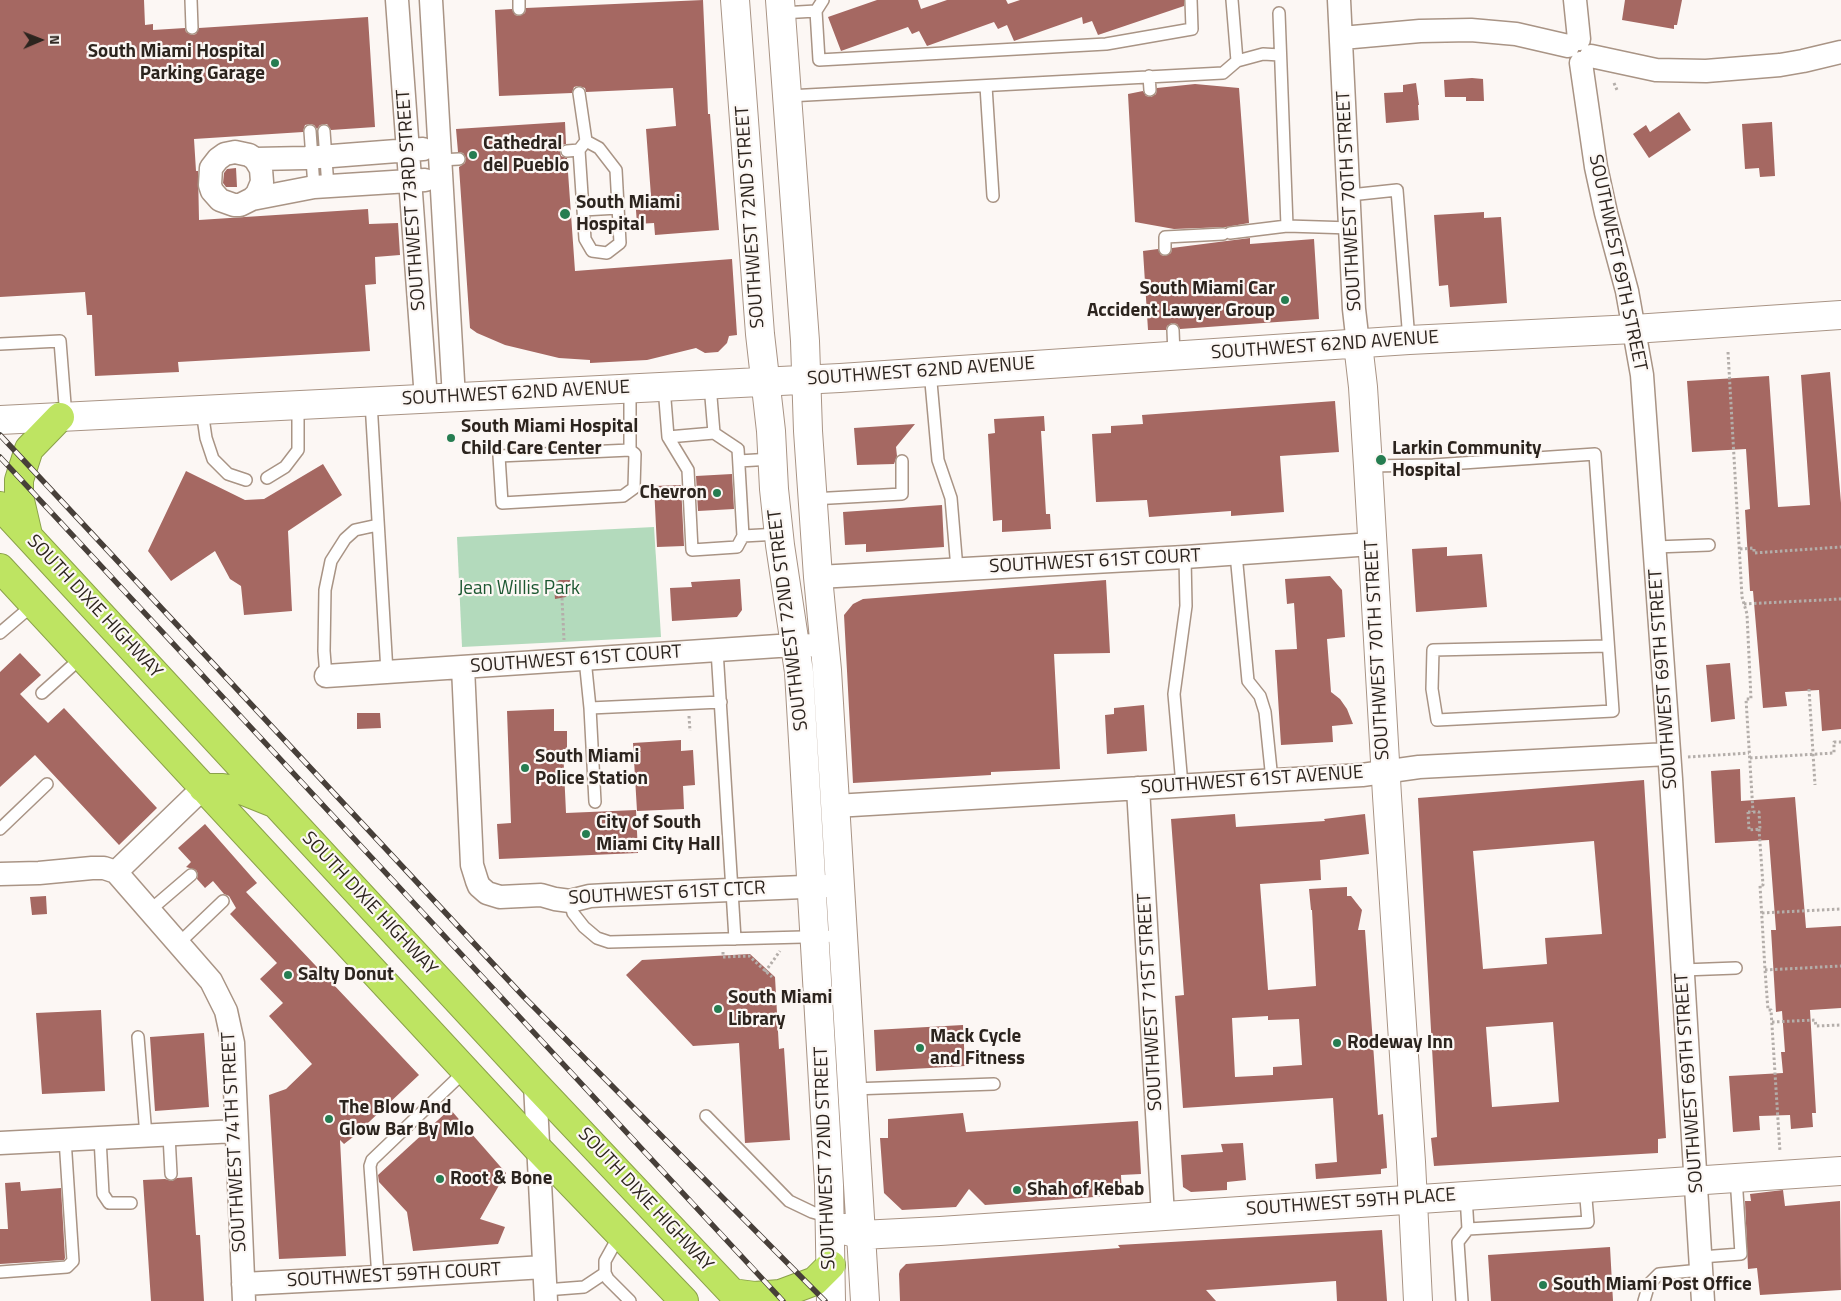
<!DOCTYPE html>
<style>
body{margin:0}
#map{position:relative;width:1841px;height:1301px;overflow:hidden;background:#fcf7f4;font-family:"Titillium Web",sans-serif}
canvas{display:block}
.north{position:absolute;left:15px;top:15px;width:50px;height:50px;-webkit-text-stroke:4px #fcf7f4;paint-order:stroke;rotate:89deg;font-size:14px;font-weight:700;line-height:20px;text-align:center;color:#2c241e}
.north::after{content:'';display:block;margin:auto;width:18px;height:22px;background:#2c241e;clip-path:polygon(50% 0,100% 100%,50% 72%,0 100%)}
</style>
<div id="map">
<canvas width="1841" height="1301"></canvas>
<div class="north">N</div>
</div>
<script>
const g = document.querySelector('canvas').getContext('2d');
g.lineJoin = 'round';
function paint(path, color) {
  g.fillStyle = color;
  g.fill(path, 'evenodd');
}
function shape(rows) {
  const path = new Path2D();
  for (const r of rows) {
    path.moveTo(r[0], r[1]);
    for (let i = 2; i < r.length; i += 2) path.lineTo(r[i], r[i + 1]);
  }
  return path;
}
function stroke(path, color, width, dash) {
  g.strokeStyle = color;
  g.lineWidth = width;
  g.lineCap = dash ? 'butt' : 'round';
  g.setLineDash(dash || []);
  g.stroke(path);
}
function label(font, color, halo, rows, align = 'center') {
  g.font = font + ' "Titillium Web",sans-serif';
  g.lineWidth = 4.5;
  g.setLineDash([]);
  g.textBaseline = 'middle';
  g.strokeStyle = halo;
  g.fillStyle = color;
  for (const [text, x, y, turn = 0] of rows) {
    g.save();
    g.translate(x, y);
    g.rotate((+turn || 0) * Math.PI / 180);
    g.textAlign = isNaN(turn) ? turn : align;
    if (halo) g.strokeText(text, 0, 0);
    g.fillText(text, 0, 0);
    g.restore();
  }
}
paint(shape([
 [654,527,661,637,462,647,457,537]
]), '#b3dabc');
paint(shape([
 [0,0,144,0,145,25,153,24,153,30,185,28,186,32,192,35,196,34,199,28,368,17,375,127,331,130,327,124,320,125,317,129,314,125,310,124,305,125,303,132,194,139,196,171,198,171,199,220,368,209,369,224,398,223,400,255,375,257,376,284,365,285,370,351,178,362,179,372,95,376,92,315,87,315,85,292,0,297],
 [703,0,708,114,710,114,719,230,655,235,654,223,637,224,635,197,651,196,646,129,676,126,673,88,586,92,585,88,578,86,574,87,572,93,499,96,495,10,512,9,515,15,519,16,525,13,526,8],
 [877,0,918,0,921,9,947,0,1006,0,1008,4,1020,0,1184,0,1184,6,1098,35,1092,21,1083,24,1082,17,1014,41,1007,25,998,29,994,22,927,46,919,31,912,34,908,27,841,51,828,17],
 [1625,0,1682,0,1677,25,1674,25,1674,29,1622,20],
 [1472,78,1483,79,1484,101,1466,101,1466,97,1445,97,1444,80],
 [1416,83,1419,105,1418,105,1419,120,1386,123,1384,93,1403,92,1403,85],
 [1195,84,1239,88,1249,223,1226,227,1174,229,1135,222,1128,94,1143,91,1146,96,1151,97,1156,94,1157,88],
 [1679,112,1691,130,1649,158,1633,134,1646,125,1650,132],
 [565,122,566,144,562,145,560,151,561,156,567,158,575,271,732,259,737,335,729,336,727,343,718,352,705,353,696,348,647,360,590,363,590,360,559,358,505,345,477,333,470,328,459,167,465,163,466,158,463,153,458,152,456,129],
 [1772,122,1775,176,1760,177,1759,168,1745,169,1742,124],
 [236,168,237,187,226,187,223,183,224,173,227,169],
 [1484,212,1484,218,1501,217,1507,303,1450,307,1448,285,1439,286,1434,215],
 [1250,238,1250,244,1314,239,1319,319,1180,329,1177,324,1172,323,1167,326,1166,330,1148,330,1143,251,1158,249,1161,255,1165,256,1171,253,1172,248],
 [1830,372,1841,503,1841,729,1822,731,1819,690,1785,692,1787,706,1763,708,1753,591,1750,591,1745,510,1750,509,1746,449,1692,452,1687,381,1769,376,1778,507,1810,505,1801,375],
 [1335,401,1339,452,1280,456,1284,512,1231,516,1231,511,1149,517,1147,500,1096,502,1092,434,1111,433,1111,426,1143,424,1142,415],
 [1044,416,1045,431,1041,431,1046,514,1050,514,1051,529,1002,532,1002,520,993,521,988,434,995,433,994,419],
 [915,424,896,447,897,456,894,464,857,465,854,428],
 [323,464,342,495,288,531,292,611,244,615,241,586,230,579,215,551,171,581,148,551,186,471,245,500,264,499],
 [732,474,734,509,698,511,696,476],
 [681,485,684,546,657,547,654,486],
 [942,505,944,547,866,552,866,544,845,545,843,512],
 [1447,547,1447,556,1482,554,1487,607,1416,612,1412,549],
 [1330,576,1342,590,1345,637,1327,639,1331,692,1340,699,1347,709,1353,724,1332,726,1333,742,1281,745,1275,650,1297,649,1294,603,1287,604,1285,579],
 [740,579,742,610,737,617,672,621,670,588,692,587,691,582],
 [559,580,570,580,570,592,566,597,555,599,554,585],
 [1106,580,1110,653,1054,654,1060,769,991,772,991,775,853,783,844,615,853,604,863,599],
 [20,653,41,675,20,694,48,723,64,708,157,808,119,845,35,755,0,787,0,672],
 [1730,663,1735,719,1711,722,1706,665],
 [1144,705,1147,751,1107,754,1105,715,1114,714,1114,708],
 [554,709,554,731,567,731,567,749,563,749,566,813,636,810,638,853,499,859,497,824,511,823,507,711],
 [357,713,380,713,381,728,357,729],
 [681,740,681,751,693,750,695,785,683,786,684,809,637,811,633,743],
 [1740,769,1741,801,1795,797,1806,928,1841,926,1841,1008,1810,1010,1816,1113,1812,1113,1813,1127,1791,1129,1790,1115,1759,1116,1760,1130,1733,1132,1729,1076,1783,1073,1781,1052,1785,1052,1782,1011,1776,1012,1771,930,1776,930,1769,840,1715,843,1711,771],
 [1644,780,1666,1138,1658,1139,1658,1153,1434,1166,1431,1138,1437,1137,1418,798],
 [1594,841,1602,934,1545,938,1547,964,1483,969,1473,851],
 [1553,1022,1559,1102,1492,1107,1486,1027],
 [1235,814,1236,827,1325,821,1324,819,1365,814,1369,854,1320,860,1321,880,1260,884,1268,990,1316,986,1312,910,1311,910,1309,889,1347,887,1347,896,1351,896,1362,910,1358,930,1365,930,1378,1115,1383,1114,1387,1168,1381,1169,1381,1174,1316,1179,1315,1164,1337,1162,1333,1098,1183,1108,1175,996,1184,995,1171,819],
 [1268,1016,1268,1020,1299,1019,1302,1065,1273,1067,1273,1075,1235,1077,1232,1018],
 [205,824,257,883,246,892,419,1075,353,1137,344,1144,340,1140,346,1256,279,1259,269,1095,286,1089,312,1064,269,1016,283,1003,260,979,277,963,230,914,236,908,229,896,224,894,213,881,205,888,197,879,198,874,196,870,186,867,191,862,178,848],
 [46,896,47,914,32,915,30,897],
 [750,954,775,977,779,1049,784,1048,790,1140,745,1143,739,1043,693,1046,626,975,642,960],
 [101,1010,105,1091,42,1094,36,1013],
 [963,1025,965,1066,876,1071,874,1030],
 [204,1033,209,1107,155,1111,150,1037],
 [450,1109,506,1173,480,1219,505,1227,498,1244,413,1251,407,1212,379,1182,378,1175],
 [963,1113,966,1132,1138,1121,1141,1174,1121,1175,1122,1195,985,1205,969,1189,956,1207,902,1210,884,1193,880,1138,888,1138,888,1119],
 [1243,1143,1246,1180,1227,1182,1227,1190,1191,1192,1183,1187,1181,1155,1223,1152,1221,1144],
 [192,1177,196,1235,200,1235,204,1301,151,1301,143,1180,165,1179,172,1181,177,1178],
 [20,1182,21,1191,61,1188,65,1258,64,1260,0,1264,0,1229,8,1229,5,1183],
 [1783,1190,1785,1206,1840,1201,1841,1290,1760,1295,1757,1268,1748,1269,1745,1201,1751,1201,1750,1194],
 [1382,1230,1387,1301,1337,1301,1336,1281,1206,1290,1216,1301,900,1301,899,1274,900,1270,906,1264,1120,1248,1118,1245],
 [1610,1247,1613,1301,1491,1301,1488,1255]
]), '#a56862');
const lane = shape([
 [191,0,192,28],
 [519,0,519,9],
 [823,0,816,11,819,60,1106,44,1192,29,1191,0],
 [1232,0,1237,61],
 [781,13,816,11],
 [1279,13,1287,226,1351,228],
 [1149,76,1150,90],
 [986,86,993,196],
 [579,93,586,141,579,150,585,239,592,251,607,253,620,243,616,170,599,148,586,141],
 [788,96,1223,73,1237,61,1263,54,1280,55],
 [310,131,314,187],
 [324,131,328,187],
 [567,151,579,150],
 [440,160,459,159],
 [1350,195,1397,190,1409,340],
 [583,210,618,208],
 [1230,233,1287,226],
 [1165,249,1165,237,1223,234],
 [1173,330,1174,355],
 [0,344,60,341,66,417],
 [930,371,938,460,951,498,957,569],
 [664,387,668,437,688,470,692,550,737,547,743,536,738,449,714,433,710,385],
 [630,388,630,450,499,456,502,503,623,496,634,488,635,454,630,450],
 [371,402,387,672],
 [202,411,206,438,213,459,228,474,246,480],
 [668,437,714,433],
 [739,461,772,459],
 [1368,466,1433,465,1595,454,1613,711,1437,720,1432,689,1433,650,1608,646],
 [267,478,285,467,298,450,298,406],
 [812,499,902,494,902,461],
 [743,536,779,534],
 [1655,547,1709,545],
 [1236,554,1248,681,1260,696,1265,712,1272,780],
 [0,633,34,604],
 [717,650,735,939],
 [585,659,590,708],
 [326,676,324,651,325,590,331,561,345,539,355,530,378,525],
 [42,693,82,657],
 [1182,785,1174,694,1186,606,1185,557],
 [595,802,590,708,721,702],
 [0,829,47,784],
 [570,901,573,913,584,927,597,938,609,942,842,936],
 [149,911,191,875],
 [178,944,223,901],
 [1683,970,1736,968],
 [138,1037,146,1136],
 [852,1089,994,1084],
 [706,1116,789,1201,812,1212,830,1217],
 [169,1135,171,1174],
 [100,1138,103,1194,109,1203,131,1203],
 [1466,1196,1468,1229],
 [620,1234,605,1261,605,1273,608,1279,630,1301],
 [1701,1257,1741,1254,1736,1177],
 [0,1272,67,1267,73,1261,65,1139],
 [378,1277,370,1166,372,1160,466,1070],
 [545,1290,584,1287,605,1273],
 [1462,1301,1458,1242,1468,1229,1588,1222,1585,1187],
 [1644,1301,1649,1284,1659,1274,1701,1270]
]);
const street = shape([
 [397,0,426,399],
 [431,0,454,398],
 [1339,0,1354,309,1358,344],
 [1575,0,1579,39],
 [1342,38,1420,31,1471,30,1516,34,1568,46],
 [1591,56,1656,70,1706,71,1780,65,1803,61,1841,52],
 [1581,63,1596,167,1606,213,1627,291,1642,375,1671,779,1703,1301],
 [255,159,306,158,423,149],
 [252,199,257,194,262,182,261,169,255,159,249,155,235,152,225,154,218,159,211,168,210,185,212,191,220,200,234,205,240,205,252,199,314,187,425,180],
 [818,577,1185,557,1372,544],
 [463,667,472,865,477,881,479,886,487,893,500,897,541,895,555,899,570,901,590,896,608,895,828,886],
 [326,676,778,646,825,645],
 [1138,788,1163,1216],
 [835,806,1362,775,1419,767,1668,754],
 [116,872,211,981,226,1011,233,1043,244,1301],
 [0,874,39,873,92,868,104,868,116,872,203,788],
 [535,1084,546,1301],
 [0,1143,236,1131],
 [243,1284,378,1277,544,1267]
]);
const secondary = shape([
 [735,0,760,334,771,431,774,489,780,545,799,672,829,1185,831,1301],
 [780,0,805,341,808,431,818,577,827,670,865,1301],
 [1358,344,1363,387,1368,466,1387,796,1411,1162,1418,1301],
 [0,420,840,378,1409,340,1634,329,1841,315],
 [845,1228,848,1231,861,1235,940,1231,1841,1171]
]);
const highway = shape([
 [0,506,535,1084,740,1301],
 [28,535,19,496,19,480,29,449,60,417],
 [0,568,539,1150,684,1301],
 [203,788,223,788,244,791,274,803],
 [732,1293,755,1296,780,1294,815,1281,831,1265]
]);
stroke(lane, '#a99485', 14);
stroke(street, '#a99485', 25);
stroke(secondary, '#a99485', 30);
stroke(highway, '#8ba14a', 30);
stroke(shape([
 [1614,83,1617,90],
 [1728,352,1742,597,1747,614,1751,699,1746,699,1753,812],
 [1740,549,1754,548,1754,553,1841,547],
 [562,598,564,640],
 [1744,604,1841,599],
 [1809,689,1815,785],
 [689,716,690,731],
 [1688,757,1749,753],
 [1750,758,1834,753,1834,742,1841,742],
 [1748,812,1759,812,1760,829,1749,830,1748,812],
 [1759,829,1763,885,1760,885,1765,970,1768,1010,1771,1010,1780,1152],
 [1762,913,1841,909],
 [723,952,723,957,749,956,772,977],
 [1765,970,1841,966],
 [765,972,780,951],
 [1772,1022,1815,1020,1816,1026,1841,1025]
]), '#b4aeaa', 3, [2.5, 2.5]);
stroke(lane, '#fff', 11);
stroke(street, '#fff', 22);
stroke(secondary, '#fff', 28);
stroke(highway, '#bee462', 28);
const rail = shape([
 [0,435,524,997,825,1301],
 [0,457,783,1301]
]);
stroke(rail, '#473f39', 5.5);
stroke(rail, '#fcf7f4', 4, [11]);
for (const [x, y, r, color] of [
 [275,63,5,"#267d51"],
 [473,155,5,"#267d51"],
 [565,214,6,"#267d51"],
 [1285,300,5,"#267d51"],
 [451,438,5,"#267d51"],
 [1381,460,6,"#267d51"],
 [717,493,5,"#267d51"],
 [525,768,5,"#267d51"],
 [586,834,5,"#267d51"],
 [288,975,5,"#267d51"],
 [718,1009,5,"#267d51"],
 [1337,1043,5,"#267d51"],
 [920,1048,5,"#267d51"],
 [329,1119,5,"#267d51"],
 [440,1179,5,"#267d51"],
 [1017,1190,5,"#267d51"],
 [1543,1285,5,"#267d51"]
]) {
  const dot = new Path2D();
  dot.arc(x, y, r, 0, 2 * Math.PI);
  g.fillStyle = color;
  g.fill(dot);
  stroke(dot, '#fcf7f4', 2);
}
label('bold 19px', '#2c241e', '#fcf7f4', [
 ["South Miami Hospital",265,52,"right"],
 ["Parking Garage",265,74,"right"],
 ["Cathedral",483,144],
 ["del Pueblo",483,166],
 ["South Miami",576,203],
 ["Hospital",576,225],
 ["South Miami Car",1275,289,"right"],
 ["Accident Lawyer Group",1275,311,"right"],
 ["South Miami Hospital",461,427],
 ["Child Care Center",461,449],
 ["Larkin Community",1392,449],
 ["Hospital",1392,471],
 ["Chevron",707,493,"right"],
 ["South Miami",535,757],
 ["Police Station",535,779],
 ["City of South",596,823],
 ["Miami City Hall",596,845],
 ["Salty Donut",298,975],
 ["South Miami",728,998],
 ["Library",728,1020],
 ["Mack Cycle",930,1037],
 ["and Fitness",930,1059],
 ["Rodeway Inn",1347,1043],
 ["The Blow And",339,1108],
 ["Glow Bar By Mlo",339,1130],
 ["Root & Bone",450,1179],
 ["Shah of Kebab",1027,1190],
 ["South Miami Post Office",1553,1285]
], 'left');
label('19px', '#2c241e', '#fcf7f4', [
 ["SOUTHWEST 73RD STREET",412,200,-94],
 ["SOUTHWEST 70TH STREET",1350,201,-93],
 ["SOUTHWEST 72ND STREET",751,217,-94],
 ["SOUTHWEST 69TH STREET",1617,263,78],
 ["SOUTHWEST 62ND AVENUE",1325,346,-4],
 ["SOUTHWEST 62ND AVENUE",921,372,-4],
 ["SOUTHWEST 62ND AVENUE",516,394,-3],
 ["SOUTHWEST 61ST COURT",1095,562,-3],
 ["SOUTH DIXIE HIGHWAY",94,607,47],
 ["SOUTHWEST 72ND STREET",789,620,-97],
 ["SOUTHWEST 70TH STREET",1378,650,-93],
 ["SOUTHWEST 61ST COURT",576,660,-4],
 ["SOUTHWEST 69TH STREET",1664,679,-94],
 ["SOUTHWEST 61ST AVENUE",1252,781,-4],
 ["SOUTHWEST 61ST CTCR",667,894,-3],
 ["SOUTH DIXIE HIGHWAY",369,904,47],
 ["SOUTHWEST 71ST STREET",1151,1002,-93],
 ["SOUTHWEST 69TH STREET",1690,1083,-94],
 ["SOUTHWEST 74TH STREET",235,1142,-93],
 ["SOUTHWEST 72ND STREET",826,1158,-92],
 ["SOUTH DIXIE HIGHWAY",645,1200,47],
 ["SOUTHWEST 59TH PLACE",1351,1203,-4],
 ["SOUTHWEST 59TH COURT",394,1276,-3]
]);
label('19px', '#1c5731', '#fcf7f4', [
 ["Jean Willis Park",519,589]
]);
</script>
